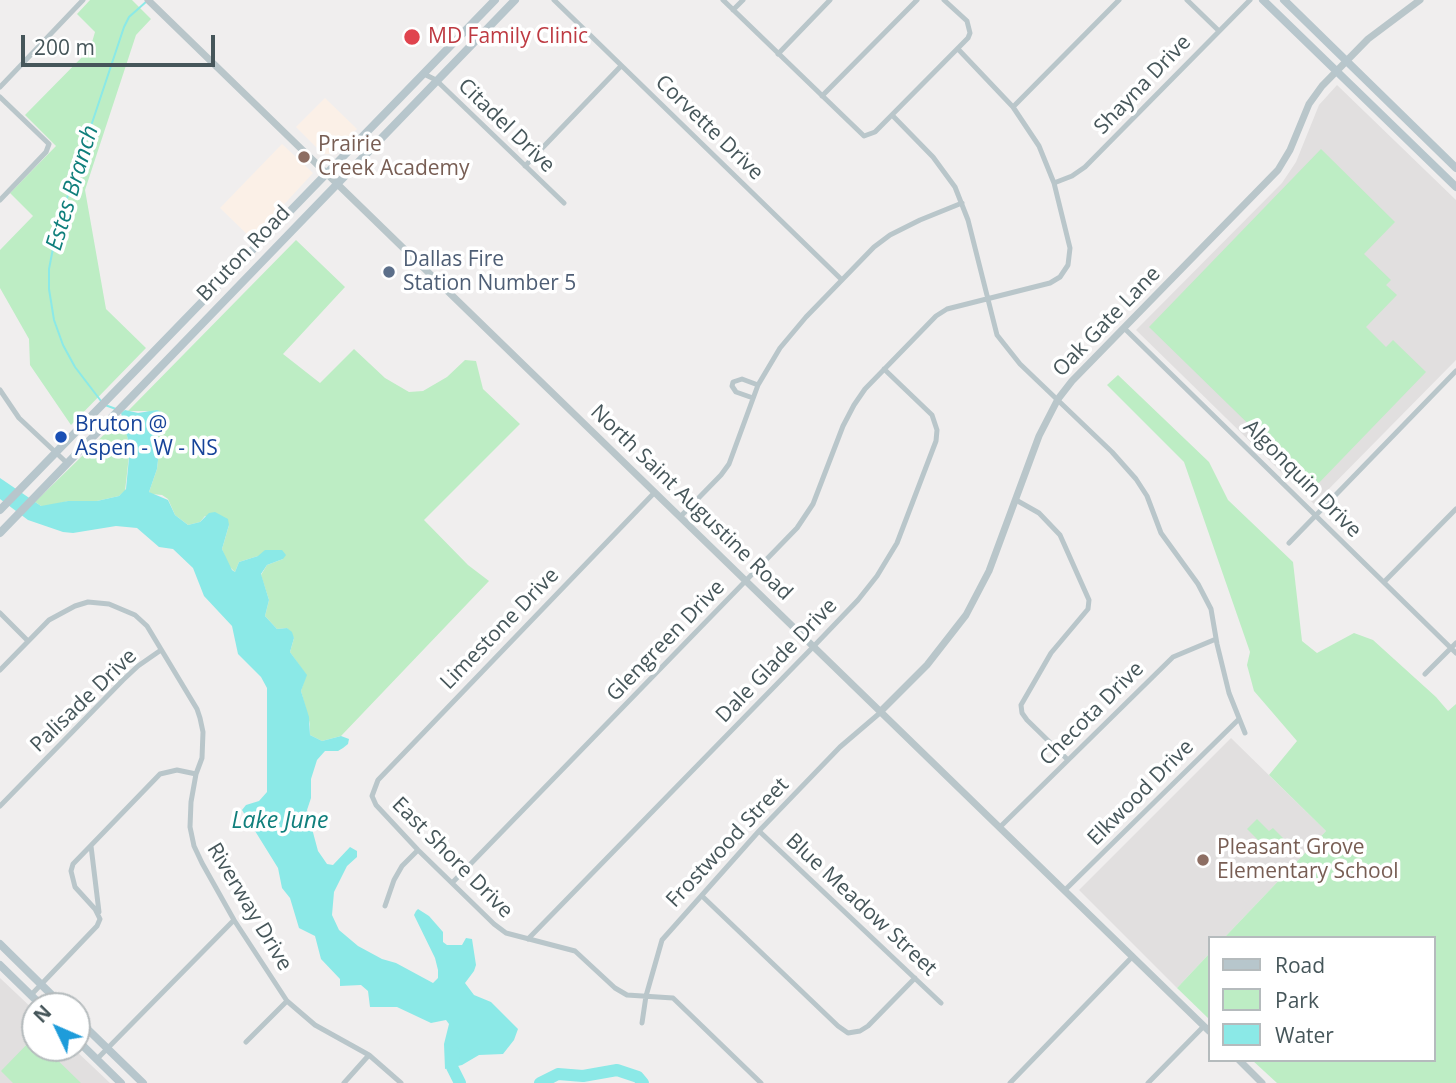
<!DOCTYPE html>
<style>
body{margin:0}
#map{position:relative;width:1456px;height:1083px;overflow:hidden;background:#f0eeee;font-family:"Open Sans",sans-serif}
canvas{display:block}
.legend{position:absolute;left:1208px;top:936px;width:228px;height:126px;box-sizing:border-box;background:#fff;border:2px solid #b5bbbd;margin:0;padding:9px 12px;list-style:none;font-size:21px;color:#46565a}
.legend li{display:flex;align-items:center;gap:14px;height:35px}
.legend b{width:35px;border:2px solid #b5bbbd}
.north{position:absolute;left:21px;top:992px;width:70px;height:70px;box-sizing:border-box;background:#fff;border:2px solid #b5bbbd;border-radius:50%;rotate:314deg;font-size:19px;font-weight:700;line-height:28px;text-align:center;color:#46565a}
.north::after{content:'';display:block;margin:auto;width:24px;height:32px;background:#1e9cda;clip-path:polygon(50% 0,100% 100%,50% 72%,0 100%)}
.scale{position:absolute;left:21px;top:35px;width:194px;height:32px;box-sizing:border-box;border:4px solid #46565a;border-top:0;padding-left:9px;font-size:21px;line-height:24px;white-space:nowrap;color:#46565a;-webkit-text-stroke:5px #fff;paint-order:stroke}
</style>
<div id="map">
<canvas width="1456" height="1083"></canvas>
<ul class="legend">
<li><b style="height:9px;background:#b7c6cc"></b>Road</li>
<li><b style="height:19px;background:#bdedc4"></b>Park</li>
<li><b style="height:19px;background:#8be9e7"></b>Water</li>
</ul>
<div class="north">N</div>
<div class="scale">200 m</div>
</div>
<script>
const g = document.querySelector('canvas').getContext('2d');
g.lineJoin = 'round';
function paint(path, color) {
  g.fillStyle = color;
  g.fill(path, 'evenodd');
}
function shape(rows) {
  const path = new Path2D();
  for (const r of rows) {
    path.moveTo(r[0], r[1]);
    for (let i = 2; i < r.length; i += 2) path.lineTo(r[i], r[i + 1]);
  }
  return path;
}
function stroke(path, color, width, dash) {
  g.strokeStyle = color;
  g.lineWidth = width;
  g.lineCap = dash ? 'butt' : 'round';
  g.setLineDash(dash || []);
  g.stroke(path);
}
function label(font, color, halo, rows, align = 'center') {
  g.font = font + ' "Open Sans",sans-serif';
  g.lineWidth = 7;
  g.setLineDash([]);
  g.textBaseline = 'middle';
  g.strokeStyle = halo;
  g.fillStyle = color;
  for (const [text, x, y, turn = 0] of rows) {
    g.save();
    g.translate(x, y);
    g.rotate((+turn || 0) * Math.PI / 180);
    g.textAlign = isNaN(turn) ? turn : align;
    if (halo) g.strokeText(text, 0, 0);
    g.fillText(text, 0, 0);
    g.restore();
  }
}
paint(shape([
 [325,98,357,129,332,154,323,154,296,127],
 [282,144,313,173,252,239,220,208]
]), '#fbf0e7');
paint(shape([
 [1337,85,1456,200,1456,360,1314,504,1136,330,1282,183,1296,162,1319,105],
 [1231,738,1326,831,1224,938,1209,938,1209,954,1177,988,1079,890],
 [0,978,35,1011,35,1048,73,1048,110,1083,0,1083]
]), '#e1dfdf');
paint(shape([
 [90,0,132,0,151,19,136,35,85,190,106,309,146,348,71,425,30,365,29,339,0,288,0,250,33,216,10,193,56,146,25,115,90,49,95,32,77,14],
 [1321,149,1395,222,1364,254,1391,280,1386,285,1397,295,1366,327,1386,347,1393,340,1426,372,1314,488,1149,327],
 [296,240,345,287,283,354,320,383,354,349,385,378,409,392,423,391,447,377,465,360,476,361,483,389,520,424,424,520,468,565,489,581,341,736,322,741,310,735,310,724,301,691,306,675,290,652,294,638,287,628,277,629,265,616,269,600,261,575,267,565,283,559,258,556,239,562,235,572,228,565,222,549,229,525,205,516,200,522,188,525,175,515,168,499,162,495,151,494,149,492,157,469,159,451,156,427,164,416,146,411,128,411],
 [1118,375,1209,462,1228,500,1293,562,1302,641,1317,653,1354,633,1373,640,1436,697,1448,711,1456,704,1456,1083,1277,1083,1252,1060,1433,1060,1433,938,1224,938,1326,831,1269,775,1297,741,1254,691,1247,665,1250,652,1184,462,1107,385],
 [122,417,130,447,125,491,119,496,97,501,68,501,50,506,41,506,35,502],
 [1257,819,1269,831,1273,828,1284,839,1270,852,1247,829],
 [1209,954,1209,1019,1177,988],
 [34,1037,35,1048,45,1048,81,1083,13,1083,1,1071]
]), '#bdedc4');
paint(shape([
 [125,410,138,413,157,410,162,412,164,416,156,427,159,451,157,469,149,492,168,500,175,515,188,525,200,522,209,513,215,512,228,519,229,525,222,549,232,570,235,572,239,562,258,556,265,550,282,550,286,555,283,559,267,565,261,574,269,600,265,616,277,629,287,628,292,632,294,638,290,652,307,675,301,691,309,717,310,735,322,741,341,736,349,739,348,744,343,748,338,751,325,751,317,760,311,779,311,798,307,810,318,851,327,864,333,865,350,847,357,851,357,857,347,866,334,892,332,915,339,930,358,946,382,959,396,963,433,983,438,978,438,970,435,958,414,915,416,911,418,909,429,916,443,932,443,942,447,945,462,945,466,938,472,939,476,965,474,971,465,983,474,995,491,1002,518,1029,514,1040,503,1054,479,1055,462,1065,445,1069,444,1044,449,1024,446,1020,431,1023,397,1007,370,1007,368,991,361,985,340,986,340,979,321,959,315,936,299,928,290,898,282,888,278,868,242,810,246,805,259,801,267,792,267,688,261,677,238,654,232,626,204,596,193,568,173,549,159,547,137,528,116,526,73,533,63,532,28,520,0,499,0,478,41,506,68,501,97,501,119,496,126,489,130,447,122,417,121,413]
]), '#8be9e7');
stroke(shape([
 [101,401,75,367,63,345,54,320,49,289,49,269,57,228,124,27,129,17,147,1],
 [105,405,116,409]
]), '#8be9e7', 2);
stroke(shape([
 [454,1053,452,1067,460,1083],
 [540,1083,558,1074,583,1076,617,1070,638,1077,643,1083]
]), '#8be9e7', 12);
stroke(shape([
 [554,0,842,280],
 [723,0,864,136,875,132,968,38,970,33,967,21,944,0],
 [1187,0,1219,31],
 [733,10,743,0],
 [778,54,830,0],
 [424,74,436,80,564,203],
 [0,87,83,0],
 [822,96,917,0],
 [0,97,49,144,46,152,0,200],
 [1013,107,1119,0],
 [892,115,933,157,955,187,968,220,997,335,1020,364,1112,452,1136,479,1147,496,1161,533,1198,584,1211,609,1217,644,1229,693,1245,733],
 [525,166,621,66],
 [1054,183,1072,176,1085,167,1250,0],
 [1124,328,1456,653],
 [0,390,19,418,67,463],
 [753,398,736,392,732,386,733,382,742,379,758,385],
 [655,492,378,780,372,796,376,805,418,850,494,924,506,933,575,951,615,988,627,995,673,998,761,1083],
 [1016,500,1039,513,1060,535,1089,600,1088,609,1051,653,1021,705,1022,713,1027,720,1068,760],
 [680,517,721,475,729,464,758,385,780,348,806,317,874,247,890,235,920,220,962,203],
 [1289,543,1456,371],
 [1384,582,1456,509],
 [0,613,28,641],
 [0,670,49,620,75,606,88,602,109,604,135,615,147,626,197,709,200,718,203,732,202,758,196,774,191,802,190,827,194,846,202,863,234,920,287,1001,315,1025,369,1055,401,1083],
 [1425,674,1456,643],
 [0,806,123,680,138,666,161,650],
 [1000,827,1173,657,1216,639],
 [759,831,941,1003],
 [91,846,99,912],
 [452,883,797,528,813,504,843,426,854,405,865,389,936,316,947,309,1050,283,1060,277,1068,265,1070,248,1054,183,1039,146,1013,107,958,49],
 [1065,890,1239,719],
 [702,896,838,1026,848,1033,860,1031,868,1026,915,978],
 [385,906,394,880,402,866,418,850],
 [528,939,814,646,858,600,877,576,897,543,936,441,937,430,932,415,884,369],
 [31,995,97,926,100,919,95,909,75,887,71,871,73,864,160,774,177,770,196,774],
 [642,1023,646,996,662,940,759,831,840,747,881,712],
 [246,1042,287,1001],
 [97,1059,234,920],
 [344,1083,369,1055],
 [1010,1083,1133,956],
 [1148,1083,1204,1026]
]), '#b9c6ca', 5);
stroke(shape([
 [148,0,1209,1031],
 [881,711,927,665,966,615,989,571,1039,436,1058,399,1072,381,1278,170,1290,150,1309,104,1322,86,1368,39,1420,0],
 [1239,1060,1262,1083]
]), '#b9c6ca', 7);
stroke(shape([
 [1263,0,1456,187],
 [1284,0,1456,168],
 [0,510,495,0],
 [0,533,515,0],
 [0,944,63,1006],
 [0,965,42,1006],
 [77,1019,143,1083],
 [77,1040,121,1083]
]), '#b7c6cc', 8);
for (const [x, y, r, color] of [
 [412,37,9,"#e0444e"],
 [304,157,7,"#8d6e63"],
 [389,272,7,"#5c6f8a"],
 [61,437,7,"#1a4fb4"],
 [1203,860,7,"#8d6e63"]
]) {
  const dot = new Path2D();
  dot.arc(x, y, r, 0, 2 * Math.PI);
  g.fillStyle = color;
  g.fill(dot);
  stroke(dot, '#fff', 2.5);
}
label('21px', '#be3a42', '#fff', [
 ["MD Family Clinic",428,37]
], 'left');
label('21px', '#46565a', '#fff', [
 ["Shayna Drive",1143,85,-46],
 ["Citadel Drive",506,126,44],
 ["Corvette Drive",709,128,44],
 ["Bruton Road",244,254,-46],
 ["Oak Gate Lane",1107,322,-46],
 ["Algonquin Drive",1302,479,45],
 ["North Saint Augustine Road",691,503,44],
 ["Limestone Drive",500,629,-46],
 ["Glengreen Drive",666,641,-46],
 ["Dale Glade Drive",777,661,-46],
 ["Palisade Drive",84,701,-44],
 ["Checota Drive",1092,714,-45],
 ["Elkwood Drive",1141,793,-45],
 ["Frostwood Street",728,843,-47],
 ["East Shore Drive",452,858,45],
 ["Blue Meadow Street",861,905,43],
 ["Riverway Drive",249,907,59]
]);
label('21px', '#785e54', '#fff', [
 ["Prairie",318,145],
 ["Creek Academy",318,169],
 ["Pleasant Grove",1217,848],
 ["Elementary School",1217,872]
], 'left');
label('21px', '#4e5e75', '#fff', [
 ["Dallas Fire",403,260],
 ["Station Number 5",403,284]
], 'left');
label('21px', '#164399', '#fff', [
 ["Bruton @",75,425],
 ["Aspen - W - NS",75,449]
], 'left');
label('italic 23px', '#107f7c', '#fff', [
 ["Estes Branch",73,188,-73],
 ["Lake June",280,821]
]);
</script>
